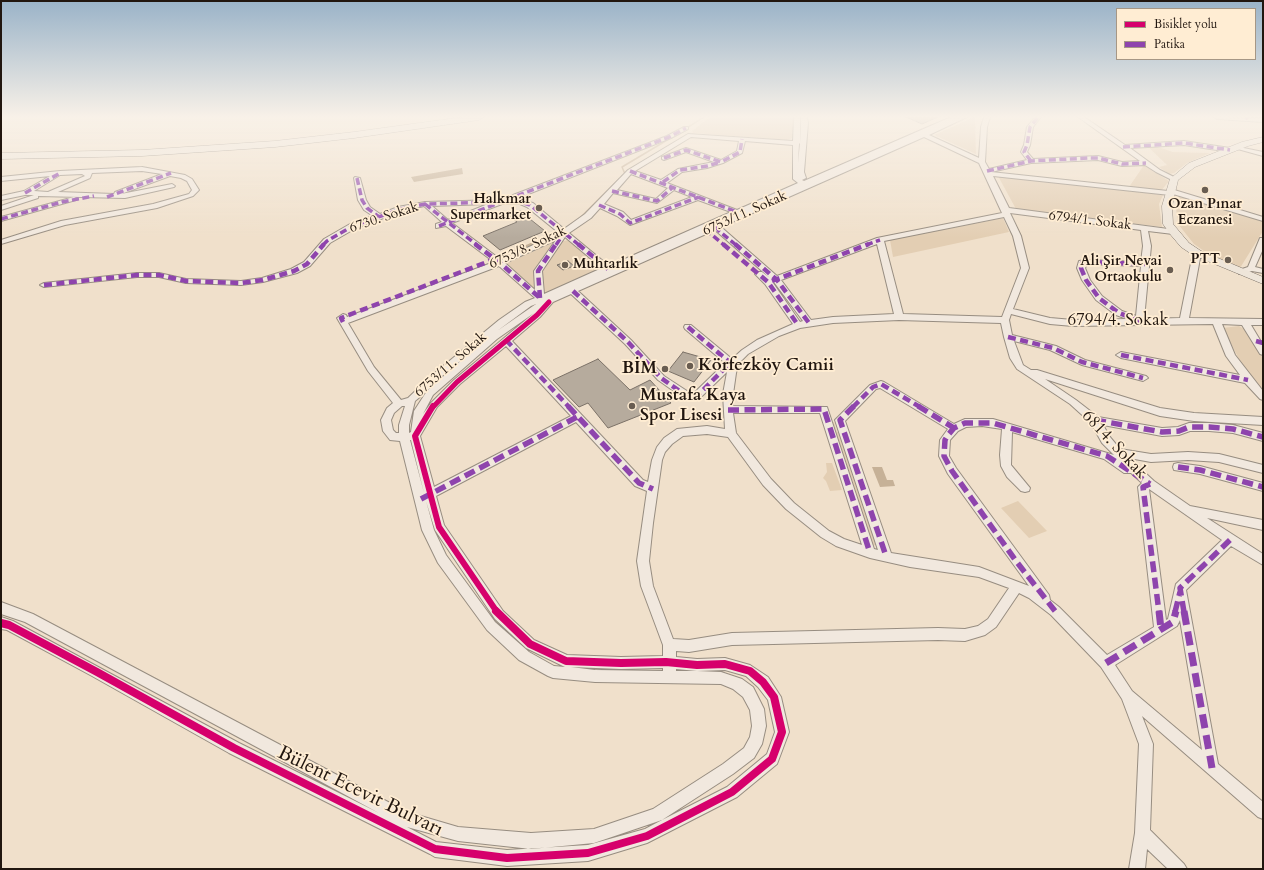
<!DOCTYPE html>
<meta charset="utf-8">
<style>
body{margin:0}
#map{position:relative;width:1264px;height:870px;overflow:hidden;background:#f0e0cb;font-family:Cardo,serif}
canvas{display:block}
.frame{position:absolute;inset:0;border:2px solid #21160f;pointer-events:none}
.legend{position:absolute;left:1116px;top:8px;width:140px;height:52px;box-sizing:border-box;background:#ffedd3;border:1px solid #a69785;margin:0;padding:5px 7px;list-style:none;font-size:12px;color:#21160f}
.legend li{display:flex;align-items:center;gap:8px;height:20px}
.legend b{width:20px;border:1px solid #a69785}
</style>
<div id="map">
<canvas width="1264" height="870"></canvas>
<div class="frame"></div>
<ul class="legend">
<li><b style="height:5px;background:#d6006c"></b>Bisiklet yolu</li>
<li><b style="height:5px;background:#8e44ad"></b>Patika</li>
</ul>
</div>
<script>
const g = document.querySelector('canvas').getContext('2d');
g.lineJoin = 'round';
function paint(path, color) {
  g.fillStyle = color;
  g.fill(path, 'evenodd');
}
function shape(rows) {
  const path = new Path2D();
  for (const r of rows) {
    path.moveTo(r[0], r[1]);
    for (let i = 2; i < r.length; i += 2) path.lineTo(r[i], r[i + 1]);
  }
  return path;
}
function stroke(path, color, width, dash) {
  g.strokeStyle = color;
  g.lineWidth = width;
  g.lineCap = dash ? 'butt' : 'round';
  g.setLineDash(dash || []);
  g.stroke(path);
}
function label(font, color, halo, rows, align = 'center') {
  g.font = font + ' Cardo,serif';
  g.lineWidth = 3.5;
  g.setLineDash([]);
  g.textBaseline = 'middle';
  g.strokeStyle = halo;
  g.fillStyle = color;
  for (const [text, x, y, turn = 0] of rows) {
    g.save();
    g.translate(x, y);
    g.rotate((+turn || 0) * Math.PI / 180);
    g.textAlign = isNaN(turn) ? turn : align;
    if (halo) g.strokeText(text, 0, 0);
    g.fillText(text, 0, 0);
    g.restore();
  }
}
paint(shape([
 [710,117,794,117,795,120,792,138,787,140,693,133,692,131],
 [975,117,976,154,934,135,974,117],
 [1146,145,1152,145,1173,152,1210,153,1187,163,1174,173,1169,174,1159,167,1167,165],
 [1144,165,1169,181,1161,191,1129,187],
 [998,176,1163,195,1159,204,1162,227,1016,209],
 [1179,194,1263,220,1263,231,1240,268,1204,251,1194,244,1178,224,1176,208],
 [1003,218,1009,232,893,257,890,240],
 [569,240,602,268,542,295,506,264,552,243],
 [1239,326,1244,329,1263,358,1263,392,1242,365,1223,328],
 [832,422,834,422,837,432,840,432,878,546,873,545],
 [826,463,832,463,842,490,830,491,826,481,823,478,827,472],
 [1018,501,1047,531,1029,538,1001,508]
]), '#e3ceb3');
paint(shape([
 [462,168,463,174,414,182,411,177],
 [872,467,882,467,887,480,893,480,895,486,880,487]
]), '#c6b197');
stroke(shape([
 [685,129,704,117],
 [622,176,625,174,622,167,669,139],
 [581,217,619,179],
 [529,245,556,234]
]), '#c6b197', 1.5);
stroke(shape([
 [501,257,531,244]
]), '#c6b197', 2);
const building = shape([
 [906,117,938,117,922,124,906,117],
 [520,211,545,231,500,250,483,236,517,222,508,215,520,211],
 [568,261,574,266,563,270,557,265,568,261],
 [683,352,711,360,694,382,668,371,683,352],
 [598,359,630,390,650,380,671,403,608,428,588,403,579,407,553,380,598,359]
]);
paint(building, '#b6ab9d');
stroke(building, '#7b7167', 1);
const minor = shape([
 [794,117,800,117,800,143,801,117,807,117,808,123,804,172,806,178,802,180,804,181,951,117,967,117,929,135,979,158,981,127,984,117,990,117,987,127,985,162,989,169,1027,160,1021,152,1024,145,1027,127,1035,117,1041,117,1033,127,1030,145,1027,152,1033,159,1098,156,1122,162,1140,161,1078,117,1084,117,1125,145,1184,141,1230,148,1233,150,1230,152,1184,145,1130,148,1160,170,1176,178,1176,180,1174,181,1156,172,1145,165,1122,166,1098,160,1031,163,991,172,1168,191,1171,189,1263,217,1263,221,1173,194,1170,195,993,176,1009,208,1176,230,1176,234,1173,234,1148,231,1151,246,1144,319,1180,318,1193,253,1197,251,1201,253,1189,318,1263,319,1263,325,1251,325,1263,345,1263,355,1260,354,1242,325,1222,324,1235,355,1263,391,1263,400,1260,399,1245,383,1121,358,1116,355,1121,352,1240,375,1226,356,1213,324,1073,326,1050,324,1011,314,1009,320,1012,335,1056,346,1085,360,1146,376,1148,378,1143,381,1082,365,1050,350,1014,341,1023,365,1031,370,1037,370,1160,408,1194,413,1263,417,1263,425,1194,421,1160,416,1045,379,1076,400,1098,417,1162,428,1178,427,1189,423,1209,423,1233,425,1263,433,1263,441,1233,433,1209,431,1190,431,1179,435,1162,436,1103,425,1110,437,1120,449,1151,454,1188,452,1219,454,1263,465,1263,473,1219,462,1188,460,1151,462,1129,458,1154,481,1190,506,1263,520,1263,530,1207,518,1263,554,1263,565,1231,546,1186,590,1218,764,1263,802,1263,819,1258,817,1142,716,1153,744,1150,830,1184,864,1187,869,1168,869,1147,849,1145,869,1129,869,1135,833,1139,744,1122,699,1101,667,1051,615,1029,598,1019,593,996,627,985,635,965,641,938,640,732,645,689,652,676,651,676,657,697,659,725,658,750,665,768,677,781,697,789,732,777,764,737,797,647,843,588,861,507,866,435,857,430,854,229,753,92,676,7,630,1,629,1,617,13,621,239,743,379,813,25,622,1,614,1,602,33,614,407,812,458,827,531,833,594,829,653,809,723,764,744,748,750,737,752,726,750,710,743,697,733,689,721,684,595,682,553,678,548,676,519,660,487,630,438,563,422,530,400,441,390,440,383,431,381,420,387,408,393,403,368,371,337,318,343,314,346,315,347,317,494,262,446,226,436,228,436,224,442,222,424,206,403,211,356,228,330,243,310,266,297,273,263,282,241,285,186,283,159,277,137,277,44,287,40,285,44,283,137,273,159,273,186,279,241,281,262,278,291,269,304,262,324,239,350,224,373,216,364,210,358,200,354,178,355,177,360,178,366,200,370,207,380,214,398,207,425,202,500,200,667,136,684,127,688,127,688,129,671,138,513,200,520,200,533,203,564,229,585,214,628,170,688,134,793,141,794,117],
 [691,137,739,141,737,151,721,160,686,148,662,157,662,159,664,160,686,152,714,162,678,169,661,180,635,171,691,137],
 [924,137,979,163,1002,213,877,238,777,276,721,227,924,137],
 [745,141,793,145,793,179,798,183,737,210,667,183,682,172,707,168,723,163,742,153,745,141],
 [800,143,798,163,799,144,800,143],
 [631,174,668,188,656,199,617,190,631,174],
 [674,190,692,197,631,220,623,212,604,204,613,193,657,203,674,190],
 [698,200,731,212,609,266,569,233,591,218,600,208,617,216,630,225,698,200],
 [488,204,448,220,432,206,488,204],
 [502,204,520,204,527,207,559,233,501,260,452,223,502,204],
 [1010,213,1141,230,1143,246,1141,262,1087,260,1079,261,1077,268,1082,280,1096,300,1116,315,1127,319,1073,320,1050,318,1013,309,1029,268,1021,236,1010,213],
 [1004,217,1013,236,1021,268,1002,317,903,314,884,241,1004,217],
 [715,230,770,278,762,272,756,272,755,274,765,284,793,324,757,340,742,350,732,359,691,325,685,325,684,327,685,329,725,363,694,393,690,393,664,376,631,340,578,291,715,230],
 [565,237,602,268,544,294,542,271,565,237],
 [556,240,534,271,535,290,505,263,556,240],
 [877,244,894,314,833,317,811,320,781,280,877,244],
 [1087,264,1141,266,1136,316,1122,311,1102,296,1090,280,1085,268,1087,264],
 [499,266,535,298,525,302,499,320,430,377,408,398,401,400,374,367,348,323,499,266],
 [774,282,803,321,800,322,773,283,774,282],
 [571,294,625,344,658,380,685,399,688,400,700,398,727,372,723,394,725,429,707,426,677,429,664,438,657,447,652,460,648,482,643,480,512,341,540,317,553,302,571,294],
 [536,304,497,331,531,306,536,304],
 [534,313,454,380,431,403,423,414,433,395,497,339,534,313],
 [899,320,1001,323,1004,337,1010,358,1017,369,1070,404,1091,423,1102,443,1114,455,993,419,965,419,954,424,884,382,881,381,870,385,835,420,878,550,874,549,827,407,733,406,733,394,736,373,739,363,748,354,779,336,800,328,833,323,899,320],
 [506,346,571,416,434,487,420,436,437,407,460,384,506,346],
 [465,357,427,391,436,381,465,357],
 [880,388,948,429,940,440,939,456,948,474,1029,586,979,567,891,553,845,421,876,389,880,388],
 [427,391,414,411,411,432,409,433,409,425,415,401,427,391],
 [402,406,405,406,399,425,399,433,396,433,393,430,391,420,394,413,402,406],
 [733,413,820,413,862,545,844,539,829,531,794,503,771,479,736,433,733,413],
 [576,422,635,486,647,491,637,561,641,586,663,645,663,656,621,657,567,655,534,640,503,611,444,525,436,496,576,422],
 [982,426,1002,429,1000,455,1001,466,1007,477,1021,491,1025,492,1029,491,1030,488,1011,465,1012,432,1104,459,1124,473,1131,473,1142,483,1138,487,1154,627,1107,655,1059,607,1050,600,1049,595,956,468,949,456,950,440,958,431,966,427,982,426],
 [707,434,728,437,763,485,786,509,821,537,836,546,870,558,910,567,979,577,1009,588,988,619,978,626,965,629,938,628,732,633,689,640,673,639,653,586,649,561,653,523,662,460,665,452,672,444,683,436,707,434],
 [410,440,411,440,424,493,410,440],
 [1149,489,1222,540,1176,584,1168,619,1166,620,1149,489],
 [426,501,435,530,495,619,526,648,565,667,554,666,529,652,495,622,446,555,434,530,426,501],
 [1180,620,1202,750,1132,691,1115,665,1177,626,1180,620],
 [571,667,621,669,663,668,663,671,595,670,571,667],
 [676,669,697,671,676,671,676,669],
 [725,670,746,676,758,687,768,700,775,732,767,754,727,787,662,820,733,774,754,758,762,744,766,726,764,709,753,687,742,679,721,672,697,671,725,670],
 [662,820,645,829,588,845,507,850,436,842,407,827,458,841,531,849,594,843,662,820],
 [1214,117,1263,118,1263,122,1217,119,1214,117],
 [1234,146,1263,152,1263,156,1234,148,1234,146],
 [142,167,185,175,192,179,199,190,193,196,157,208,65,225,1,244,1,240,61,221,153,204,189,194,192,190,187,181,181,178,170,176,121,194,172,184,175,186,174,187,125,198,38,196,38,198,1,210,1,206,34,195,25,195,1,200,1,196,24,191,50,176,1,181,1,177,60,171,142,167],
 [142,171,162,174,115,192,114,194,58,192,90,178,92,173,142,171],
 [82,174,85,176,48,192,34,191,60,175,82,174],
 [74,197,78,199,76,200,1,221,1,217,74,197],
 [1260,238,1263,238,1263,249,1255,267,1263,269,1263,273,1252,271,1242,274,1239,274,1239,270,1248,267,1260,238],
 [1178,463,1200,466,1263,483,1263,491,1200,474,1174,470,1173,467,1174,464,1178,463]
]);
const major = shape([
 [1263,137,1263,142,1248,146,1195,167,1178,180,1172,206,1173,224,1189,243,1201,251,1263,277,1263,284,1193,255,1181,247,1170,234,1163,224,1162,206,1170,179,1189,163,1242,142,1263,137]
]);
const highway = shape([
 [463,117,484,117,479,120,354,138,275,147,142,156,1,159,1,153,142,150,275,141,354,132,463,117]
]);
stroke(minor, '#978d81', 2);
stroke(major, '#7b7167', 1);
stroke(highway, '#7b7167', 1);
paint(minor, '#f1e8de');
paint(major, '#eee5d9');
paint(highway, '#eee5d9');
stroke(shape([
 [1246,117,1248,119],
 [1123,147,1184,143,1230,150],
 [664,158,686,150,721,162,740,152,742,139],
 [1031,161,1024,152,1027,145,1030,127,1038,117],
 [630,171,737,212],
 [987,171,1031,161,1089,158,1098,158,1122,164,1146,163],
 [357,178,362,200,367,208,379,217],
 [663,182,680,170,707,166,721,162],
 [612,191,657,201,672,188],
 [25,193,60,173],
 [107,197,171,173],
 [425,204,477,245],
 [599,205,620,214,630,223,699,197],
 [1,219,62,202,94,196],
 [439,226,669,137,686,128],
 [716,226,719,231,736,245],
 [704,232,711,234,724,245],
 [323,245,327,241,353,226,401,209,425,204,501,202,520,202,530,205,579,245],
 [556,245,564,233],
 [866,245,880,240]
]), '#8e44ad', 3.5, [7, 3.5]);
stroke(shape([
 [475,244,500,263,540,298],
 [578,244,608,269],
 [723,244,768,282,798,325],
 [735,244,777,280,809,323],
 [772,281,869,244],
 [44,285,137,275,159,275,186,281,241,283,263,280,294,271,307,264,324,244],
 [573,291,628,342,661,378,688,397,697,396,730,363],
 [540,298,538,271,556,244],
 [1140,321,1119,313,1099,298,1086,280,1081,268,1082,263,1087,262,1145,264],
 [343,322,341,318,495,259],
 [688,327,734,366],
 [1008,337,1053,348,1082,362,1143,378],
 [506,340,569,407],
 [1256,341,1263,343],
 [1121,355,1248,380],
 [853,407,873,387,881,384,920,407]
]), '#8e44ad', 4.5, [8, 4.5]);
stroke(shape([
 [568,406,639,483,653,489],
 [854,406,840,420,886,556],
 [918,406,954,428],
 [728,410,824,409,870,553],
 [1095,420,1162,432,1179,431,1189,427,1209,427,1233,429,1263,437],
 [1178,467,1200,470,1263,487],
 [1150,484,1143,487,1159,612],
 [421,499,577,417],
 [1055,611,1016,561,952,471,944,456,945,440,948,435,954,428,965,423,993,423,1107,456,1150,484],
 [1175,612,1180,592],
 [1184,612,1180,588,1230,540]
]), '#8e44ad', 5.5, [11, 5.5]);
stroke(shape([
 [1159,611,1161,629],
 [1184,611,1212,768],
 [1106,663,1173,622,1176,611]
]), '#8e44ad', 7, [14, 7]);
stroke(shape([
 [433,407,457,382,537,315,549,302]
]), '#d6006c', 5);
stroke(shape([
 [433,406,415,436,439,527,497,612]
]), '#d6006c', 6);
stroke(shape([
 [1,623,9,625,97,672,234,748,435,849,507,858,588,853,647,836,732,792,772,759,782,732,774,697,763,682,750,671,725,664,697,665,666,662,621,663,566,661,530,644,496,611]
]), '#d6006c', 8);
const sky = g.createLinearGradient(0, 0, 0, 238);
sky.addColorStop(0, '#9ab3c8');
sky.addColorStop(0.49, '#f8f1e8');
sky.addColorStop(1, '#f8f1e800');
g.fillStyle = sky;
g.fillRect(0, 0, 1264, 238);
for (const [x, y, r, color] of [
 [1205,190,4,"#695d51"],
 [539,208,4,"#695d51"],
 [1228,260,4,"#695d51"],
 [565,265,4,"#695d51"],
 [1170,270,4,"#695d51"],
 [690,366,4,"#695d51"],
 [665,369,4,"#695d51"],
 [632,406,4,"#695d51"]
]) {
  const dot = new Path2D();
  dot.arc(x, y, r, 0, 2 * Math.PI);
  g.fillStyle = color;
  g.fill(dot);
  stroke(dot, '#ffedd3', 1.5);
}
label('bold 14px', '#21160f', '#ffedd3', [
 ["Halkmar",531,200],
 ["Supermarket",531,216],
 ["Ozan Pınar",1205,205,"center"],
 ["Eczanesi",1205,221,"center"],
 ["PTT",1220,260],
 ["Ali Şir Nevai",1162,262],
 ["Ortaokulu",1162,278],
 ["Muhtarlık",573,265,"left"]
], 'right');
label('14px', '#21160f', '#ffedd3', [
 ["6753/11. Sokak",745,214,-24],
 ["6730. Sokak",384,218,-18],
 ["6794/1. Sokak",1090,221,7],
 ["6753/8. Sokak",528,248,-25],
 ["6753/11. Sokak",451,365,-41]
]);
label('17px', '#21160f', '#ffedd3', [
 ["6794/4. Sokak",1118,321],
 ["6814. Sokak",1114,445,47]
]);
label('bold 17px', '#21160f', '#ffedd3', [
 ["Körfezköy Camii",698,366],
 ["BİM",657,369,"right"],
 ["Mustafa Kaya",640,396],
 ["Spor Lisesi",640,416]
], 'left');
label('20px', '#21160f', '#ffedd3', [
 ["Bülent Ecevit Bulvarı",360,792,26]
]);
</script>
